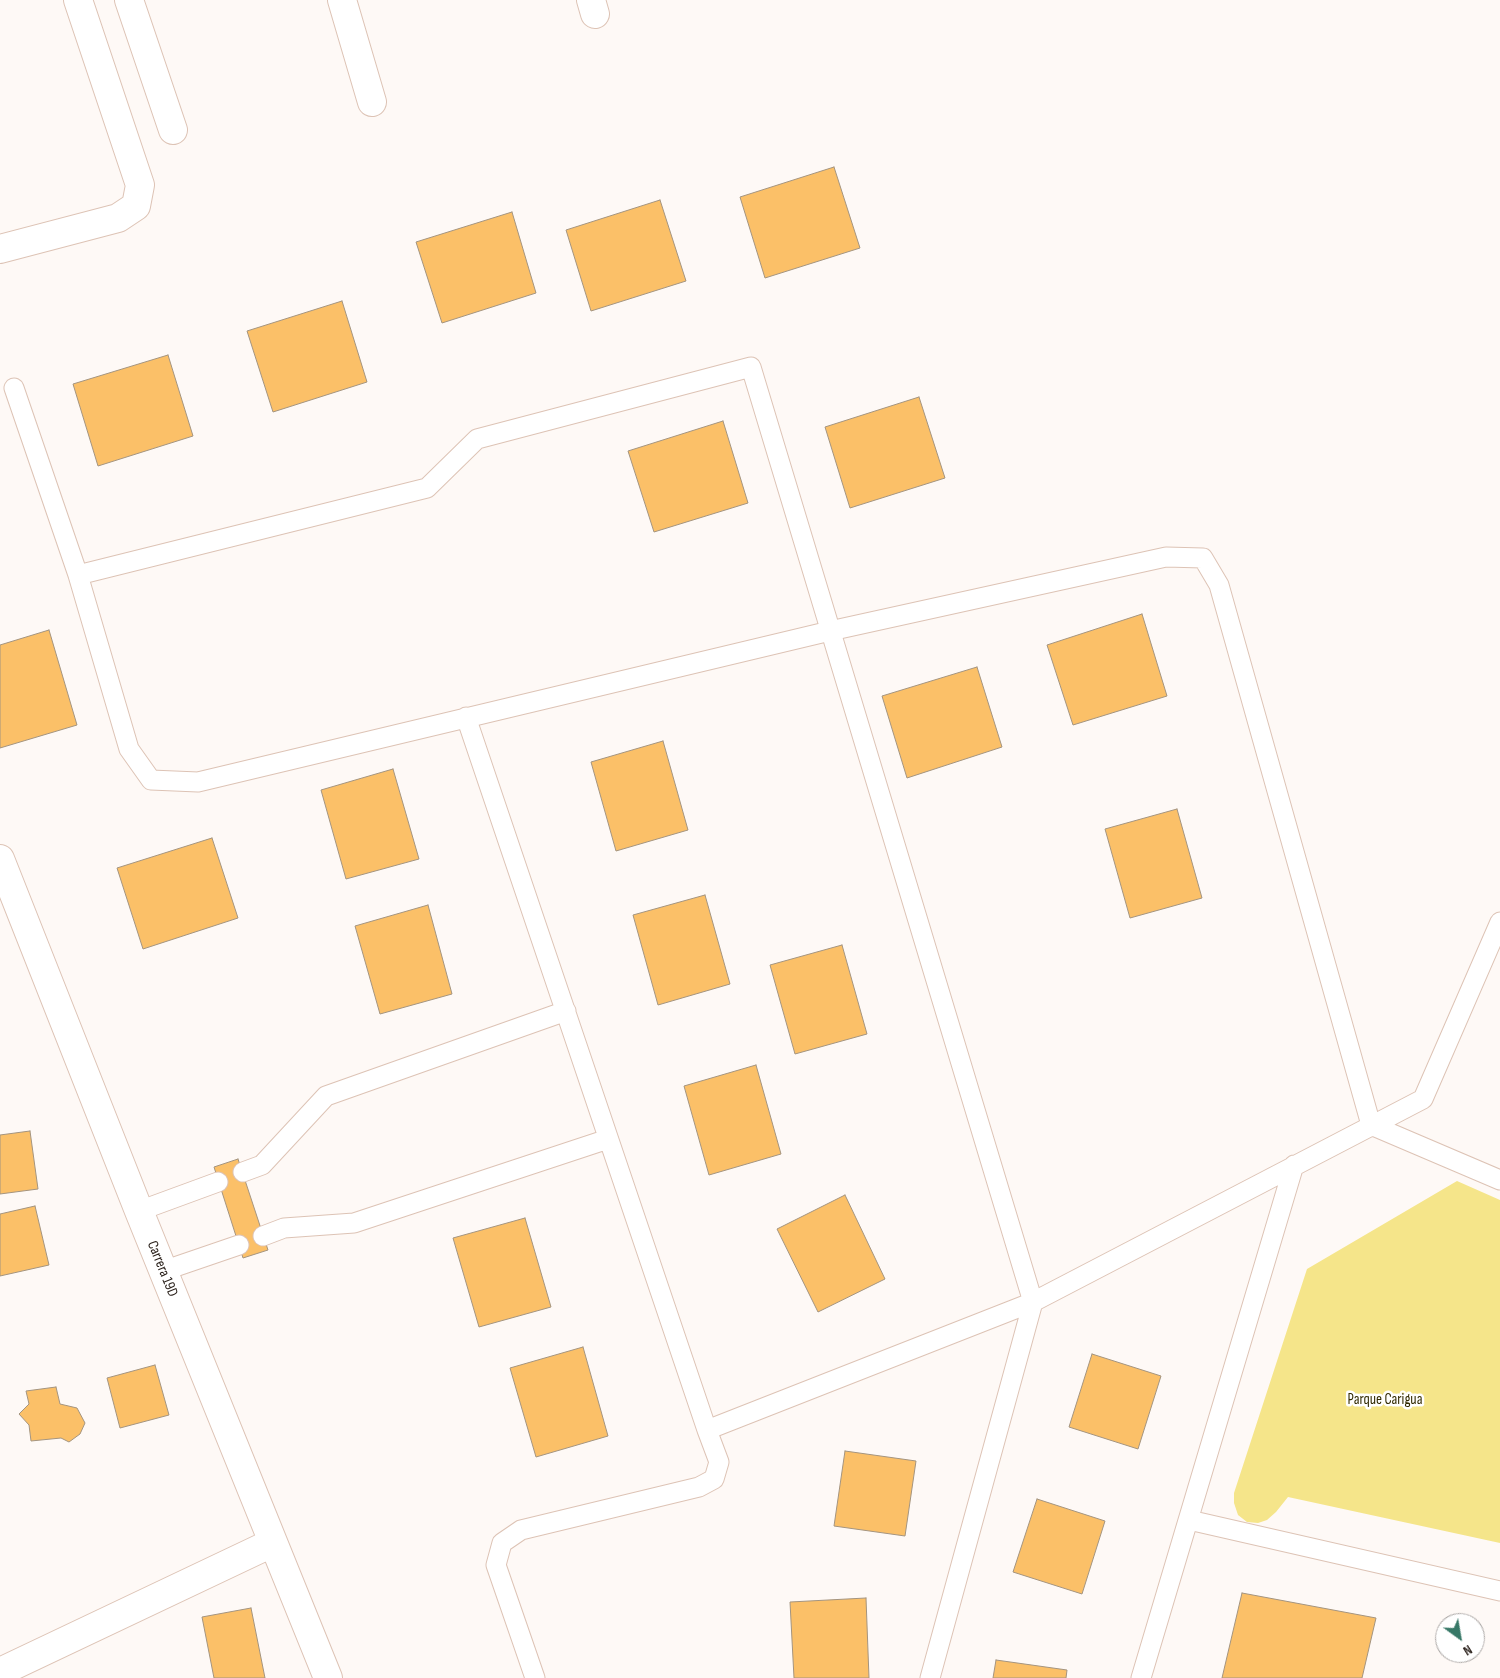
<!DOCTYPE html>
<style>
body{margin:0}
#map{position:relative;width:1500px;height:1678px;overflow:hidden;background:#fef9f6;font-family:"Sofia Sans Condensed",sans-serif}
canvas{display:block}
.north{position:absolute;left:1435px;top:1613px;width:50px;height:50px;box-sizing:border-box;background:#fff;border:1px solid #aba7a5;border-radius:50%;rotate:148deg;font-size:14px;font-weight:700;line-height:20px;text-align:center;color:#2c231d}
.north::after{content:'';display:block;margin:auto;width:18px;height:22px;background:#377867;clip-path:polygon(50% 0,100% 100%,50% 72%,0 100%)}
</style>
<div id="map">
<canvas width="1500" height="1678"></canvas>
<div class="north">N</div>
</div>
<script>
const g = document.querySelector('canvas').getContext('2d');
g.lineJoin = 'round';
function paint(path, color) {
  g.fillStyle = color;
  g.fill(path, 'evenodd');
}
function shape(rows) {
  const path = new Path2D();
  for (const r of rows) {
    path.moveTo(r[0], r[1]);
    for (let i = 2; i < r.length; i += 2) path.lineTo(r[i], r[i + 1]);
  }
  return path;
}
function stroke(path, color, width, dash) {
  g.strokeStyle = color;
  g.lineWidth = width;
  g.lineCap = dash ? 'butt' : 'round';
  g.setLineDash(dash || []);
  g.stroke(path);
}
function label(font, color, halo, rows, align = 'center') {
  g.font = font + ' "Sofia Sans Condensed",sans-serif';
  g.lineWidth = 5;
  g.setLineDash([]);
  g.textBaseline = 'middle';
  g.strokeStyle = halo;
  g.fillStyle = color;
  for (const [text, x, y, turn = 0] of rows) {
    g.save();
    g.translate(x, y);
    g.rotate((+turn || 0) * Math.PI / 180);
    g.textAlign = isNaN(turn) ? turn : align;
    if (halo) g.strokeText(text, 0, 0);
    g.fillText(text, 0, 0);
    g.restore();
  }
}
paint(shape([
 [1457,1181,1500,1200,1500,1543,1288,1497,1276,1512,1267,1520,1258,1523,1247,1522,1238,1515,1234,1503,1234,1493,1307,1269]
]), '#f5e58a');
const building = shape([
 [834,167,860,248,765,278,740,197,834,167],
 [660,200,686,281,591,311,566,230,660,200],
 [512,212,536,293,442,323,416,242,512,212],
 [342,301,367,382,273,412,247,331,342,301],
 [168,355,193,436,98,466,73,384,168,355],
 [919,397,945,478,850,508,825,427,919,397],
 [723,421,748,503,654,532,628,451,723,421],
 [1142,614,1167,696,1073,725,1047,645,1142,614],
 [49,630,77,725,0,748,0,645,49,630],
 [977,667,1002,747,907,778,882,696,977,667],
 [663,741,688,830,616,851,591,762,663,741],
 [393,769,419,859,346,879,321,790,393,769],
 [1177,809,1202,898,1130,918,1105,829,1177,809],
 [212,838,238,918,143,949,117,868,212,838],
 [705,895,730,984,658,1005,633,915,705,895],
 [428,905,452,994,380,1014,355,926,428,905],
 [842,945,867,1034,795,1054,770,965,842,945],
 [756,1065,781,1154,709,1175,684,1086,756,1065],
 [30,1131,38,1189,0,1194,0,1135,30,1131],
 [238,1159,268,1250,243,1258,214,1167,238,1159],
 [845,1195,885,1279,818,1312,777,1229,845,1195],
 [35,1206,49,1265,0,1276,0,1214,35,1206],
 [525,1218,551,1307,479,1327,453,1238,525,1218],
 [583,1347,608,1436,536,1457,510,1368,583,1347],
 [1092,1354,1161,1376,1138,1449,1069,1427,1092,1354],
 [155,1365,169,1415,120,1428,107,1378,155,1365],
 [56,1387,60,1404,77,1408,85,1423,80,1434,69,1442,61,1438,31,1441,29,1425,19,1414,29,1404,26,1391,56,1387],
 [845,1451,916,1461,905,1536,834,1526,845,1451],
 [1037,1499,1105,1521,1082,1594,1013,1572,1037,1499],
 [1242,1593,1376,1618,1362,1678,1222,1678,1242,1593],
 [866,1598,869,1678,794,1678,790,1602,866,1598],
 [251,1608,265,1678,214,1678,202,1617,251,1608],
 [996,1660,1067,1670,1066,1678,993,1678,996,1660]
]);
paint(building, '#fbc068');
stroke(building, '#a4947f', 1);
const service = shape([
 [14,388,78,575,129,749,151,780,198,782,830,631,1166,557,1203,558,1219,585,1371,1125],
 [78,575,427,488,477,439,751,367,1033,1302,930,1678],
 [466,717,707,1430,719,1462,714,1479,699,1487,521,1530,502,1543,496,1565,535,1678],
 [1371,1125,1500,1180],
 [243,1172,262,1165,326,1096,566,1011],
 [139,1211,218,1182],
 [263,1236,284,1228,354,1223,608,1139],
 [163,1271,239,1245],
 [707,1430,1033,1302,1423,1099,1500,922],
 [1189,1520,1500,1591],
 [1141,1678,1294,1165]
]);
const minor = shape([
 [129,0,173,130],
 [342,0,372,102],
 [591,0,595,14],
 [0,249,118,218,136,206,140,185,78,0],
 [0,859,139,1211,328,1678],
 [0,1672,272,1543]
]);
stroke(service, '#ddc3b5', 21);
stroke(minor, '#ddc3b5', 30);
stroke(service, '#fff', 19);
stroke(minor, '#fff', 28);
label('15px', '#2c231d', '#fff', [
 ["Carrera 19D",162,1269,68]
]);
label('15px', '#312900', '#fff', [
 ["Parque Carigua",1385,1400]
]);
</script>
